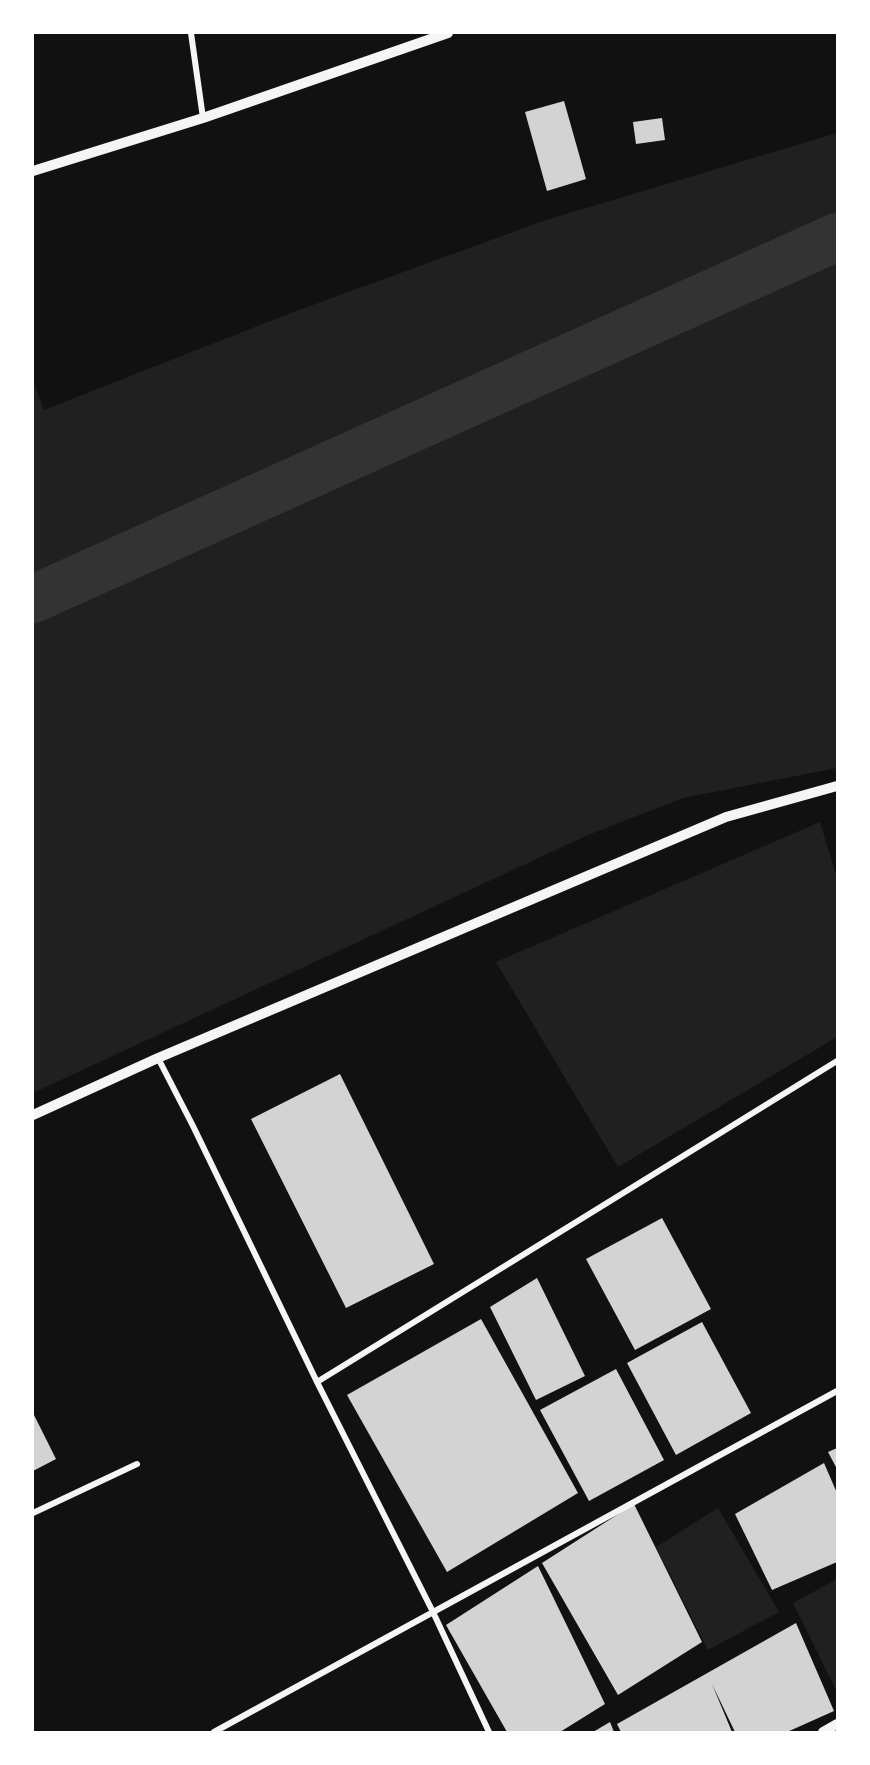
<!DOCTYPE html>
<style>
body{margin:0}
#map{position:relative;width:870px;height:1765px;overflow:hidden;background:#111;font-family:Lato,sans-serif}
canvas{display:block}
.frame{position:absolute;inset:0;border:34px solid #fff;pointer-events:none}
</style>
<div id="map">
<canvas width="870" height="1765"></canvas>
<div class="frame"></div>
</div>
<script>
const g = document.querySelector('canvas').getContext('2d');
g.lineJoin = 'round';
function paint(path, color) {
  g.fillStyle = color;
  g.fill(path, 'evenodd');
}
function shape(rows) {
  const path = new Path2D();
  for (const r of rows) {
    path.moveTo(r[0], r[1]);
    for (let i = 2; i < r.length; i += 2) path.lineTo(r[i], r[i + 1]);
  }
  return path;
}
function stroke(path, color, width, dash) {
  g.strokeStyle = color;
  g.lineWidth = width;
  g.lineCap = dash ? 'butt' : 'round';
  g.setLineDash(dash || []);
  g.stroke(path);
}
paint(shape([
 [837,133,837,768,683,798,588,835,33,1093,33,380,44,410,288,314,546,220],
 [820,822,837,878,837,1037,618,1167,496,962],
 [718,1508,779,1612,708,1650,656,1547],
 [837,1579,837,1692,793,1603]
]), '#202020');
stroke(shape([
 [33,599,837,237]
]), '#333', 48);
paint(shape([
 [564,101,586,179,547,191,525,112],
 [662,118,665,140,636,144,633,122],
 [340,1074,434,1264,346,1308,251,1119],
 [662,1218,711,1309,635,1350,586,1259],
 [537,1278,585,1376,536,1400,490,1307],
 [481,1319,578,1493,447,1572,347,1395],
 [702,1322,751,1413,676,1455,627,1363],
 [616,1369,664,1460,589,1501,540,1410],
 [33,1413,56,1459,33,1471],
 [837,1448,837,1469,828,1452],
 [824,1463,837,1493,837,1562,772,1590,735,1514],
 [634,1504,702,1642,618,1695,542,1563],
 [538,1566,605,1704,560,1732,507,1732,446,1625],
 [796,1623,834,1711,787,1732,735,1732,712,1684,732,1732,621,1732,617,1724],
 [610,1722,614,1732,593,1732]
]), '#d3d3d3');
stroke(shape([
 [191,33,203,118],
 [158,1058,193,1126,317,1382,433,1612,489,1732],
 [317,1382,837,1061],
 [33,1513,137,1464],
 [214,1732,837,1391]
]), '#f5f5f5', 6);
stroke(shape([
 [33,171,203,118,448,33],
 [33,1115,158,1058,726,817,837,786],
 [823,1732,837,1724]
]), '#f5f5f5', 10);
</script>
